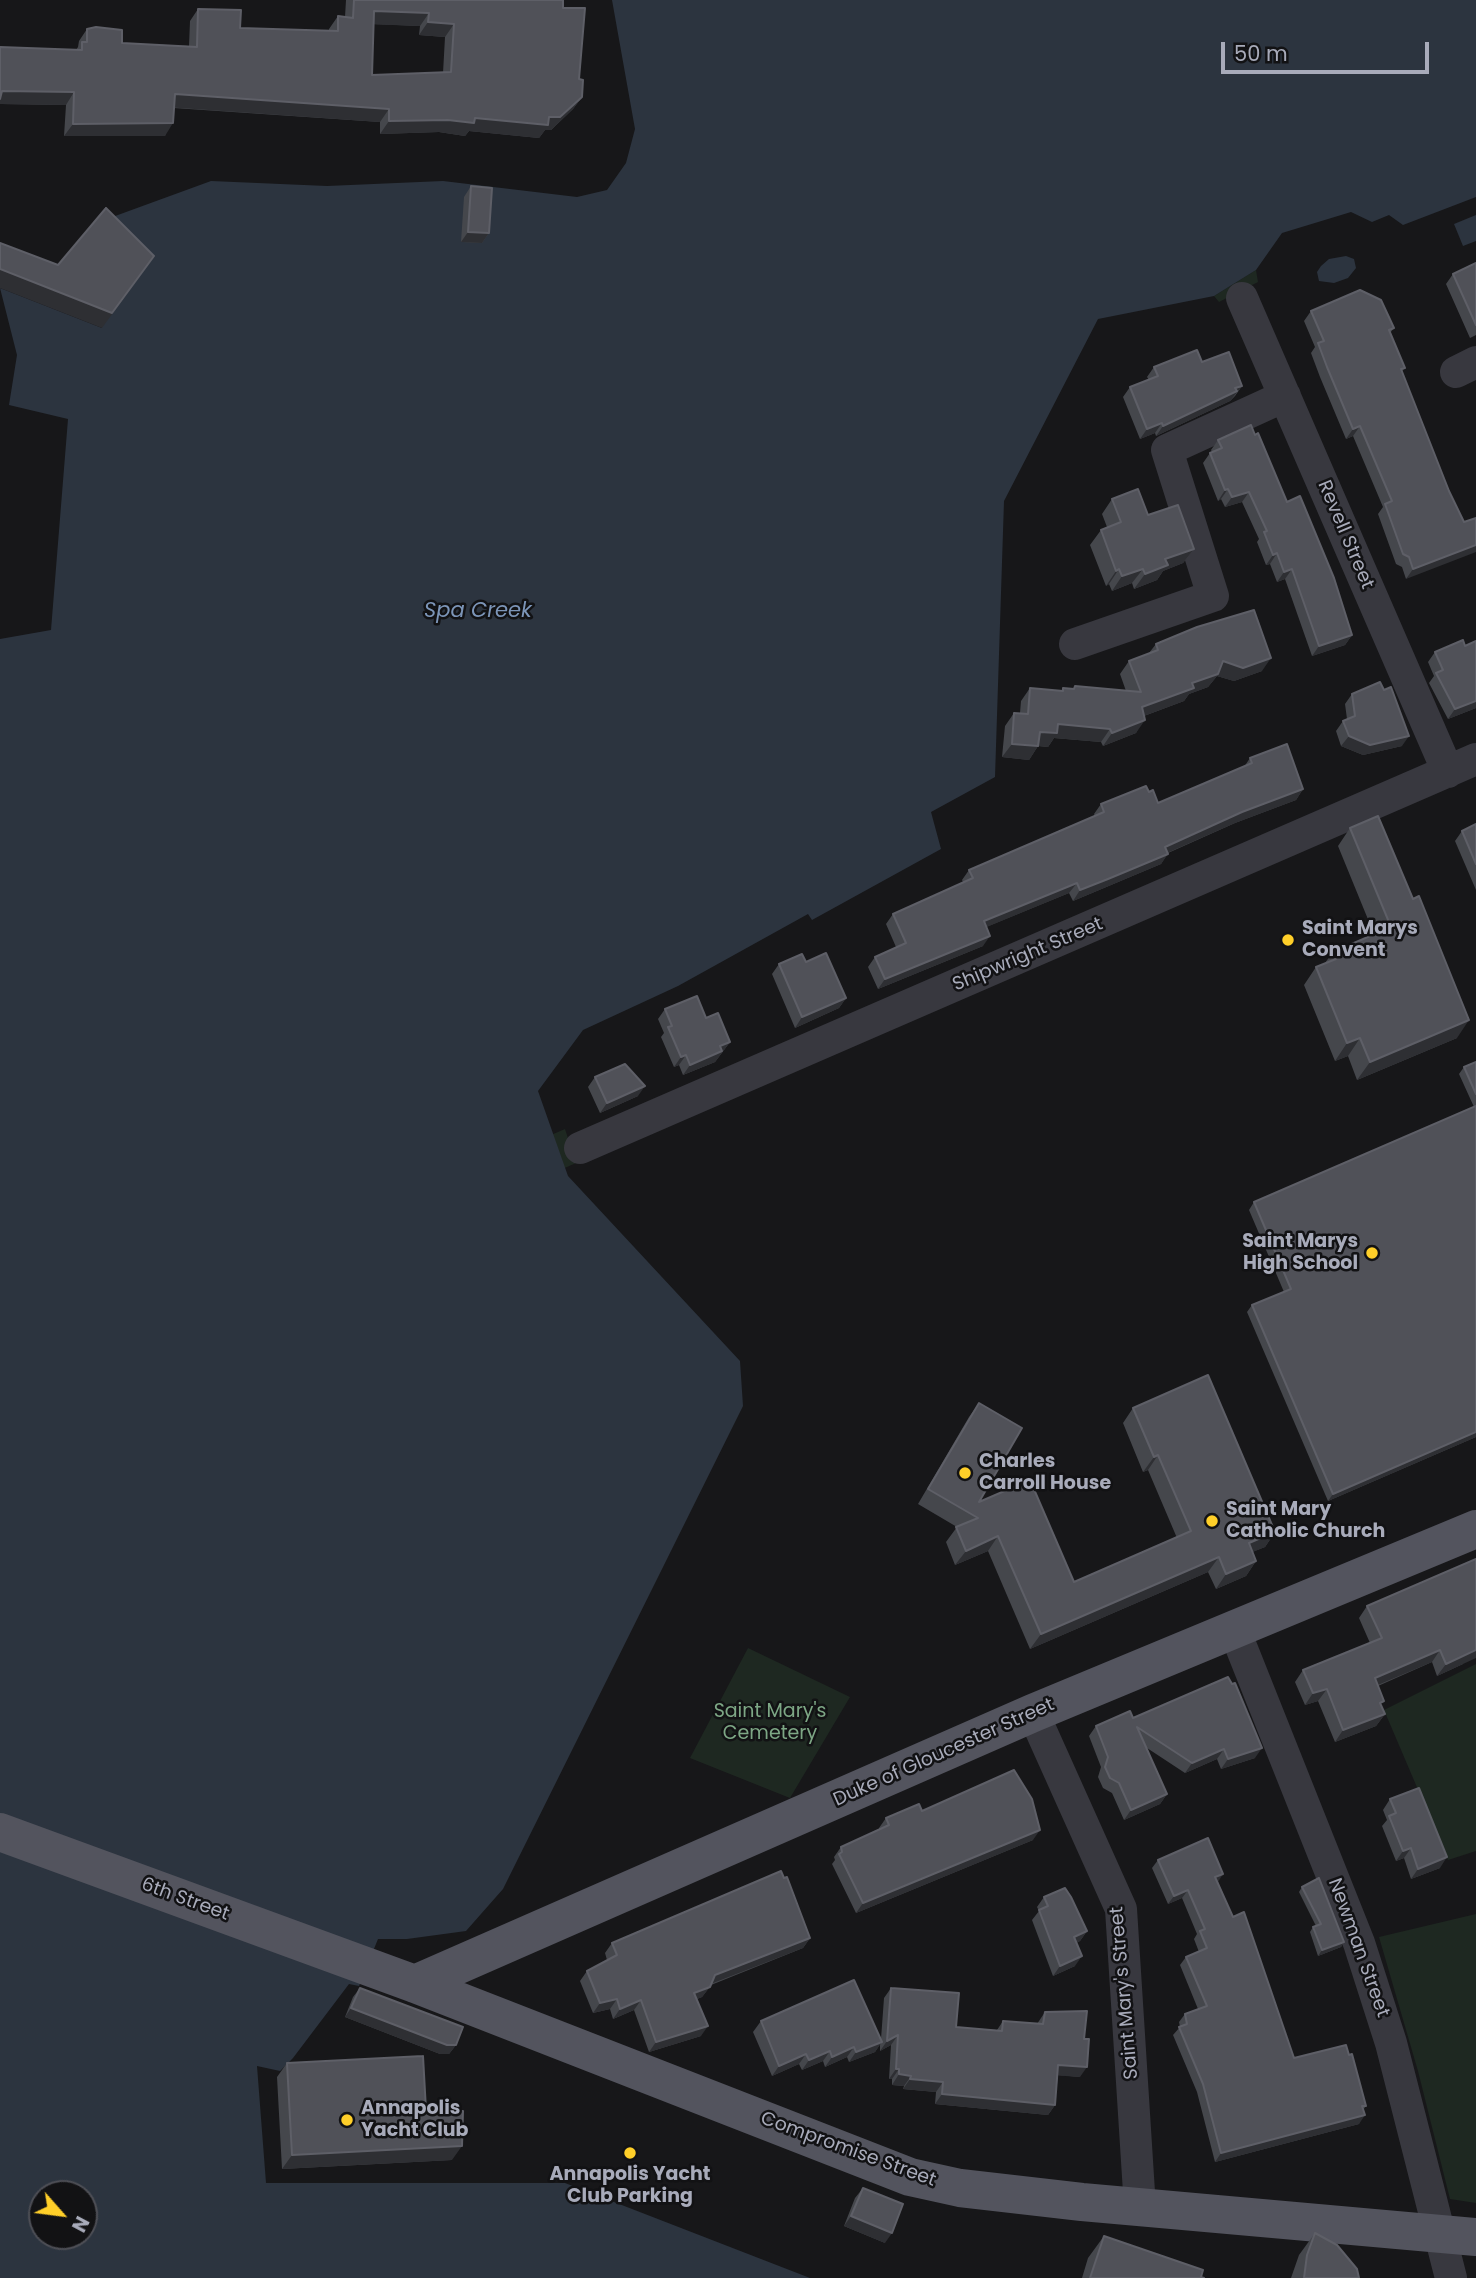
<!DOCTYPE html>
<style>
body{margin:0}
#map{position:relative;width:1476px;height:2278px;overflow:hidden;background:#171719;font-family:Poppins,sans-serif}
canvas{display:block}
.north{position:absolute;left:28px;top:2180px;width:70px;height:70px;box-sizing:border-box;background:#121214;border:2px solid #4e4f56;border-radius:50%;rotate:118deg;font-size:19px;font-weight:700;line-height:28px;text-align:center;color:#a8abba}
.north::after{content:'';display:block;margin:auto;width:24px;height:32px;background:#ffcf29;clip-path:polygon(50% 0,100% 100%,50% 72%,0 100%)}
.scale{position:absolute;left:1221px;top:42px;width:208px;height:32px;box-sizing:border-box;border:4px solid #a8abba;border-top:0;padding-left:9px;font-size:21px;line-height:24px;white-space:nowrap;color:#a8abba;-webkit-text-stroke:5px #121214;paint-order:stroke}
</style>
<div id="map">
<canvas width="1476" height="2278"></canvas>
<div class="north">N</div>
<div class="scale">50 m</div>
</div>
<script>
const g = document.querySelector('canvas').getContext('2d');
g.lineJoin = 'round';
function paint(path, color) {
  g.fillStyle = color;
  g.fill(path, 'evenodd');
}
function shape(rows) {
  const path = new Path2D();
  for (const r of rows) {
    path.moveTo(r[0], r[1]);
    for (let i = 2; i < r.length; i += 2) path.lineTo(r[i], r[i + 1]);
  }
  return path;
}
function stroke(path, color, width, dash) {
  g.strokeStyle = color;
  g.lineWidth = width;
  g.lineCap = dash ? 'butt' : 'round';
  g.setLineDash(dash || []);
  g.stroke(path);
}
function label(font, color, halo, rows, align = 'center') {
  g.font = font + ' Poppins,sans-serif';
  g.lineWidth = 5;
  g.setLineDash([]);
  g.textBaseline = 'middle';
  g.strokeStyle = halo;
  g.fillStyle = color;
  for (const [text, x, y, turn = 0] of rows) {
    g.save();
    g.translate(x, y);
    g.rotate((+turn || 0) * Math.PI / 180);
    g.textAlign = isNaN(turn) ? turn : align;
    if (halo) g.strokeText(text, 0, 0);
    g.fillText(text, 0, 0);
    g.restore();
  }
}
paint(shape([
 [1256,270,1258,282,1219,302,1214,296],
 [565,1129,576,1163,549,1175,551,1135],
 [748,1648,850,1697,790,1798,690,1758],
 [1476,1664,1476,1851,1448,1860,1384,1710],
 [1476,1914,1476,2203,1450,2199,1418,2071,1379,1937]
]), '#1e2821');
paint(shape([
 [612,0,1476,0,1476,197,1403,225,1389,215,1372,222,1351,212,1282,233,1256,270,1214,296,1098,319,1004,501,995,777,931,812,941,849,812,920,808,914,678,986,583,1030,538,1091,568,1176,740,1361,743,1406,503,1889,466,1931,407,1939,378,1939,359,1986,349,1984,293,2058,280,2071,257,2066,266,2183,565,2183,810,2278,0,2278,0,639,51,630,68,419,9,405,17,355,0,288,102,328,96,223,211,181,327,186,443,181,577,197,607,190,626,163,635,129],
 [42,2194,84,2194,84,2236,42,2236],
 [1476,215,1476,241,1463,246,1454,224],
 [1346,256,1354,259,1356,268,1348,278,1334,283,1319,281,1317,272,1321,266,1329,259]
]), '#2c343f');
stroke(shape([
 [1242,298,1448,772],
 [1456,372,1476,362],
 [1075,644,1213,596,1167,450,1285,396],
 [580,1148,1476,759],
 [1234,1629,1359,1943,1391,2043,1451,2278],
 [1033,1713,1121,1909,1140,2208]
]), '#38383f', 32);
stroke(shape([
 [0,1832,415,1984,910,2177,960,2188,1082,2202,1476,2237],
 [415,1984,1033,1713,1476,1529]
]), '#53545e', 38);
paint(shape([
 [346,0,563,0,563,8,582,97,573,109,551,130,545,130,539,138,469,131,465,136,439,132,380,134,380,122,174,108,165,136,64,136,66,105,0,104,0,47,76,50,78,47,79,41,87,29,122,43,189,46,190,21,198,9,240,28,329,31,329,29,338,16,345,17],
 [373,24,420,26,419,35,445,37,443,73,372,75],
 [471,186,489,233,482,243,461,242,464,197],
 [1476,263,1476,335,1470,338,1446,284,1453,274],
 [1311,311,1394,328,1390,333,1405,368,1402,371,1449,491,1464,522,1406,579,1402,567,1396,564,1378,514,1383,507,1353,436,1346,439,1320,377,1311,353,1315,347,1304,321],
 [1202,362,1242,386,1235,396,1230,401,1156,436,1155,433,1140,439,1123,397,1130,387,1149,380,1147,377,1154,367],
 [1218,440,1287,502,1352,635,1345,645,1312,656,1285,579,1277,582,1270,564,1266,565,1257,542,1259,539,1242,502,1225,507,1221,499,1218,501,1203,463,1210,453,1212,452,1211,450],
 [1112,499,1148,515,1194,549,1183,563,1163,571,1157,580,1134,589,1132,583,1112,591,1109,584,1106,586,1090,545,1101,530,1107,527,1102,514],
 [1156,644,1262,671,1234,681,1217,676,1208,687,1189,694,1184,701,1144,716,1136,733,1103,746,1101,742,1054,738,1048,747,1038,746,1029,760,1002,757,1005,726,1014,713,1020,713,1021,701,1030,688,1061,691,1063,688,1073,689,1075,686,1126,691,1120,674,1129,661,1149,653],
 [1435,652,1476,708,1448,719,1429,683,1434,676,1428,662],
 [1352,694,1402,746,1363,755,1341,746,1336,731,1343,721,1347,719,1345,704],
 [1250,758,1303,789,1296,800,1235,823,1168,853,1161,864,1073,901,1069,893,986,927,983,946,878,989,868,967,875,957,896,947,886,924,893,914,963,882,962,880,969,870,1095,816,1094,814,1101,804,1149,792,1158,803,1244,767],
 [1476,824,1476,890,1455,841,1462,831],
 [1350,828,1457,1038,1357,1080,1348,1056,1335,1061,1304,985,1316,967,1325,963,1333,952,1374,934,1338,846],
 [806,962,846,998,839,1008,795,1028,772,974,779,964],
 [665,1009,706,1018,730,1042,715,1062,683,1075,679,1065,674,1067,661,1037,664,1033,658,1019],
 [1476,1062,1476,1437,1328,1501,1247,1312,1252,1305,1284,1292,1249,1210,1254,1202,1474,1107,1459,1074,1464,1067],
 [595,1077,638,1096,600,1113,588,1087],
 [979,1403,979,1502,1074,1582,1177,1538,1148,1470,1143,1472,1123,1423,1133,1408,1275,1532,1265,1547,1252,1552,1256,1561,1246,1576,1216,1589,1208,1572,1030,1649,988,1551,955,1565,946,1542,957,1527,918,1504,969,1417],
 [1367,1606,1463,1664,1437,1676,1432,1662,1378,1686,1381,1705,1385,1714,1376,1726,1335,1742,1318,1701,1305,1705,1295,1682,1303,1670,1370,1643,1359,1618],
 [1133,1718,1255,1758,1221,1769,1217,1759,1185,1773,1147,1748,1167,1794,1160,1804,1124,1820,1112,1793,1103,1788,1098,1777,1101,1767,1089,1736,1096,1726],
 [1390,1799,1440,1868,1411,1879,1404,1858,1396,1861,1382,1826,1387,1820,1383,1810],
 [922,1811,1033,1840,856,1913,832,1864,835,1860,834,1857,841,1847,879,1829,879,1828,886,1818],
 [1158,1860,1218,1882,1294,2058,1366,2106,1363,2110,1359,2124,1215,2162,1197,2092,1173,2035,1180,2027,1179,2022,1185,2014,1198,2009,1180,1965,1186,1957,1199,1952,1194,1939,1197,1934,1182,1898,1168,1904,1152,1868],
 [1302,1887,1344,1942,1341,1947,1318,1956,1310,1932,1313,1927,1316,1926,1299,1892],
 [1044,1897,1087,1931,1080,1941,1076,1943,1075,1966,1053,1976,1032,1920,1039,1911,1037,1907],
 [810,1938,803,1948,711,1985,702,1997,697,1999,701,2036,649,2052,634,2010,613,2019,610,2009,593,2013,580,1981,587,1971,607,1960,605,1953,612,1943],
 [360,1988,456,2045,449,2054,440,2054,345,2017,353,1997],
 [891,1988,956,2027,997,2030,1003,2021,1037,2024,1045,2012,1080,2077,1058,2075,1055,2105,1048,2115,935,2104,936,2092,903,2089,904,2086,892,2085,892,2079,889,2079,891,2045,880,2051,880,2044,875,2052,849,2062,847,2057,825,2067,823,2061,802,2070,799,2064,772,2076,753,2032,761,2021,881,2039,884,1998],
 [287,2063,426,2110,452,2160,282,2169,277,2077],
 [863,2188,885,2243,844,2226,855,2198],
 [1315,2233,1359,2278,1291,2278,1299,2255],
 [1104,2236,1201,2277,1204,2278,1082,2278,1088,2258]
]), '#45474c');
paint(shape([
 [374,11,429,13,420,26,365,24],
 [428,22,454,24,445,37,419,35],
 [2,91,74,92,66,105,0,104,0,94],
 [175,94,389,109,380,122,166,107],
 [582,97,573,109,551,130,545,130,539,138,469,131,465,136,439,132,380,134,389,121,475,118,549,117],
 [173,123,165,136,64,136,73,124],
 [468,232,489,233,482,243,461,242],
 [154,256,102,328,0,288,0,269,112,313],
 [1242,386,1230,401,1156,436,1163,426],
 [1162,423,1155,433,1140,439,1147,429],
 [1360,426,1353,436,1346,439,1353,429],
 [1228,489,1221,499,1218,501,1225,490],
 [1249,492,1242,502,1225,507,1232,497],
 [1476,545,1476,552,1406,579,1413,569],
 [1194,549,1183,563,1163,571,1157,580,1134,589,1145,574,1165,559],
 [1277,553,1270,564,1266,565,1273,555],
 [1119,569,1109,584,1106,586,1116,571],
 [1143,569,1132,583,1112,591,1122,576],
 [1292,569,1285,579,1277,582,1284,572],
 [1352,635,1345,645,1312,656,1319,646],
 [1271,658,1262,671,1234,681,1217,676,1208,687,1189,694,1184,701,1133,720,1142,707,1192,683,1223,661],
 [1476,701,1476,708,1448,719,1455,709],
 [1145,720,1136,733,1103,746,1112,733],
 [1058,724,1110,729,1101,742,1054,738,1048,747,1030,745,1040,732],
 [1349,736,1409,736,1402,746,1363,755,1341,746],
 [1012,744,1038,746,1029,760,1002,757],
 [1303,789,1296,800,1235,823,1158,857,1165,847,1242,812],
 [1168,854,1161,864,1073,901,1080,890],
 [1077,883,1069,893,977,931,984,921],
 [990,936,983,946,878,989,885,979],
 [846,998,839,1008,795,1028,802,1017],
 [1469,1020,1457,1038,1357,1080,1370,1062],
 [1360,1038,1348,1056,1335,1061,1347,1043],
 [730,1042,715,1062,683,1075,690,1065,720,1046],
 [686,1055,679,1065,674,1067,681,1057],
 [645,1086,638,1096,600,1113,607,1103],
 [1476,1432,1476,1437,1328,1501,1333,1494],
 [1158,1455,1148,1470,1143,1472,1154,1457],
 [1275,1532,1265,1547,1238,1558,1249,1543],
 [998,1536,988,1551,955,1565,966,1551],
 [1219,1557,1208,1572,1030,1649,1041,1634],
 [1256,1561,1246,1576,1216,1589,1226,1574],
 [1440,1650,1432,1662,1366,1690,1375,1678],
 [1476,1650,1476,1658,1437,1676,1446,1664],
 [1327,1689,1318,1701,1305,1705,1313,1693],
 [1385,1714,1376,1726,1335,1742,1343,1730],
 [1262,1748,1255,1758,1221,1769,1228,1759],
 [1224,1749,1217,1759,1185,1773,1192,1763],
 [1167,1794,1160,1804,1124,1820,1131,1810],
 [1040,1830,1033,1840,856,1913,863,1903],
 [1411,1848,1404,1858,1396,1861,1403,1851],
 [1447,1857,1440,1868,1411,1879,1418,1869],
 [1223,1874,1218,1882,1215,1877],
 [1188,1890,1182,1898,1168,1904,1174,1896],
 [1087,1931,1080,1941,1067,1947,1074,1937],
 [810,1938,803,1948,708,1985,715,1975],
 [1344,1942,1341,1947,1318,1956,1322,1950],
 [1082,1956,1075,1966,1053,1976,1060,1966],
 [710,1987,702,1997,687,2003,694,1993],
 [617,1999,610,2009,593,2013,600,2003],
 [641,2000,634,2010,613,2019,620,2009],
 [351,2008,456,2045,449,2054,440,2054,345,2017],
 [708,2026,701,2036,649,2052,656,2042],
 [898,2035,891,2045,880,2051,887,2041],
 [882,2042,875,2052,849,2062,856,2052],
 [854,2047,847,2057,825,2067,832,2057],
 [830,2051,823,2061,802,2070,809,2060],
 [806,2054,799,2064,772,2076,779,2066],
 [1058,2065,1087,2067,1080,2077,1051,2075],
 [896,2069,899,2069,892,2079,889,2079],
 [899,2074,911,2076,904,2086,892,2085],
 [910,2079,943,2082,936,2092,903,2089],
 [942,2094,1055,2105,1048,2115,935,2104],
 [1365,2115,1359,2124,1215,2162,1221,2153],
 [462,2146,452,2160,282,2169,292,2155],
 [851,2216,892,2233,885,2243,844,2226]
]), '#2e2f33');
const building = shape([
 [354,0,563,0,563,8,585,8,579,79,583,80,582,97,560,117,549,117,548,125,475,118,474,123,448,120,389,121,389,109,175,94,173,123,73,124,74,92,2,91,0,99,0,47,82,50,82,42,87,42,87,29,96,27,122,30,122,43,197,47,198,9,241,10,240,28,338,31,338,16,353,18,354,0],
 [374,11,429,13,428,22,454,24,451,72,372,75,374,11],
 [471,186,492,188,489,233,468,232,471,186],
 [106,208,154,256,112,313,0,269,0,243,58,265,106,208],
 [1476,263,1476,325,1453,274,1476,263],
 [1360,290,1381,300,1394,328,1389,330,1405,368,1401,369,1449,491,1464,522,1476,518,1476,545,1413,569,1409,557,1403,554,1385,504,1392,501,1360,426,1353,429,1327,367,1318,343,1324,341,1311,311,1360,290],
 [1197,350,1202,362,1229,352,1242,386,1235,388,1237,391,1163,426,1162,423,1147,429,1130,387,1158,376,1154,367,1197,350],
 [1251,425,1255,435,1258,433,1287,502,1300,496,1334,578,1352,635,1319,646,1292,569,1284,572,1277,553,1273,555,1264,532,1267,531,1249,492,1232,497,1228,489,1225,490,1210,453,1222,448,1218,440,1251,425],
 [1138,489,1148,515,1178,505,1194,549,1165,559,1168,565,1145,574,1143,569,1122,576,1119,569,1116,571,1101,530,1121,522,1112,499,1138,489],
 [1254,610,1271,658,1243,668,1223,661,1218,674,1192,683,1194,688,1142,707,1145,720,1112,733,1110,729,1058,724,1057,733,1040,732,1038,746,1012,744,1014,713,1028,714,1030,688,1063,691,1063,688,1074,689,1075,686,1141,692,1129,661,1158,650,1156,644,1197,627,1254,610],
 [1463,640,1465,646,1476,641,1476,701,1455,709,1436,673,1443,670,1435,652,1463,640],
 [1380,682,1384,690,1391,687,1409,736,1370,745,1349,736,1343,721,1355,716,1352,694,1380,682],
 [1287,744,1303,789,1242,812,1165,847,1168,854,1108,879,1080,890,1077,883,984,921,990,936,885,979,875,957,906,943,893,914,973,878,969,870,1104,812,1101,804,1146,786,1149,792,1153,790,1158,803,1252,763,1250,758,1287,744],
 [1378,816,1413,899,1419,896,1469,1020,1370,1062,1360,1038,1347,1043,1316,967,1336,959,1333,952,1391,927,1350,828,1378,816],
 [1476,824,1476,864,1462,831,1476,824],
 [826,953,846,998,802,1017,779,964,802,954,806,962,826,953],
 [697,996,706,1018,718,1013,730,1042,720,1046,722,1051,690,1065,686,1055,681,1057,668,1027,672,1026,665,1009,697,996],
 [1476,1062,1476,1094,1464,1067,1476,1062],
 [625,1064,645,1086,607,1103,595,1077,625,1064],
 [1476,1106,1476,1432,1333,1494,1252,1305,1291,1289,1254,1202,1476,1106],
 [1208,1375,1275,1532,1249,1543,1256,1561,1226,1574,1219,1557,1041,1634,998,1536,966,1551,956,1527,978,1518,928,1489,979,1403,1022,1428,979,1502,1030,1480,1074,1582,1191,1531,1158,1455,1154,1457,1133,1408,1208,1375],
 [1476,1559,1476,1650,1446,1664,1440,1650,1375,1678,1384,1701,1380,1703,1385,1714,1343,1730,1327,1689,1313,1693,1303,1670,1382,1638,1367,1606,1476,1559],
 [1228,1677,1232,1684,1235,1683,1262,1748,1228,1759,1224,1749,1192,1763,1137,1727,1167,1794,1131,1810,1119,1783,1110,1778,1105,1767,1108,1757,1096,1726,1130,1711,1133,1718,1228,1677],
 [1014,1770,1032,1799,1040,1830,863,1903,839,1854,842,1852,841,1847,889,1825,886,1818,919,1804,922,1811,1014,1770],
 [1419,1788,1447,1857,1418,1869,1411,1848,1403,1851,1389,1816,1396,1813,1390,1799,1419,1788],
 [1208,1838,1223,1874,1215,1877,1233,1917,1244,1912,1294,2058,1346,2045,1349,2055,1352,2054,1366,2106,1362,2106,1365,2115,1221,2153,1203,2084,1179,2027,1187,2024,1185,2014,1207,2006,1186,1957,1207,1948,1200,1931,1205,1929,1188,1890,1174,1896,1158,1860,1208,1838],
 [781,1871,784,1878,787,1877,810,1938,715,1975,710,1987,694,1993,708,2026,656,2042,641,2000,620,2009,617,1999,600,2003,587,1971,617,1955,612,1943,781,1871],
 [1319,1878,1344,1942,1322,1950,1313,1927,1321,1924,1302,1887,1319,1878],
 [1065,1888,1071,1897,1087,1931,1074,1937,1082,1956,1060,1966,1039,1910,1048,1906,1044,1897,1065,1888],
 [854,1980,882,2042,856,2052,854,2047,832,2057,830,2051,809,2060,806,2054,779,2066,761,2021,854,1980],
 [360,1988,463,2027,456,2045,447,2045,351,2008,360,1988],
 [891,1988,959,1993,956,2027,1002,2031,1003,2021,1043,2024,1045,2012,1087,2011,1084,2039,1089,2039,1087,2067,1058,2065,1055,2105,942,2094,943,2082,910,2079,911,2076,899,2074,899,2069,896,2069,898,2035,887,2041,891,1988],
 [423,2056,426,2110,463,2111,462,2146,292,2155,287,2063,423,2056],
 [863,2188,903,2204,892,2233,851,2216,863,2188],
 [1315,2233,1337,2245,1357,2269,1359,2278,1304,2278,1307,2255,1315,2233],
 [1104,2236,1203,2270,1201,2277,1204,2278,1090,2278,1104,2236]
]);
paint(building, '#505158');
stroke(building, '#5e5f67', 2);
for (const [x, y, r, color] of [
 [1288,940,7,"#ffcf29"],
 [1372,1253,7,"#ffcf29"],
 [965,1473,7,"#ffcf29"],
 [1212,1521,7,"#ffcf29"],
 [347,2120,7,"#ffcf29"],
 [630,2153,7,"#ffcf29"]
]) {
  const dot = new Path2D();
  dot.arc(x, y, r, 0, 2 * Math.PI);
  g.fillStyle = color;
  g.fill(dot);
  stroke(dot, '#121214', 2.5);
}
label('19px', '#a8abba', '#121214', [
 ["Revell Street",1345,535,67],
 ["Shipwright Street",1028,955,-23],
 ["Duke of Gloucester Street",944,1753,-24],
 ["6th Street",185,1900,20],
 ["Newman Street",1358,1948,70],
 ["Saint Mary's Street",1125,1993,-95],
 ["Compromise Street",848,2150,20]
]);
label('bold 19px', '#a8abba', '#121214', [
 ["Saint Marys",1302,929],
 ["Convent",1302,951],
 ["Saint Marys",1358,1242,"right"],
 ["High School",1358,1264,"right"],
 ["Charles",979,1462],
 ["Carroll House",979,1484],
 ["Saint Mary",1226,1510],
 ["Catholic Church",1226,1532],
 ["Annapolis",361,2109],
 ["Yacht Club",361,2131],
 ["Annapolis Yacht",630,2175,"center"],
 ["Club Parking",630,2197,"center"]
], 'left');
label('19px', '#7da785', '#121214', [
 ["Saint Mary's",770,1712],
 ["Cemetery",770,1734]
]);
label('italic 21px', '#7c95b8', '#121214', [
 ["Spa Creek",478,612]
]);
</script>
